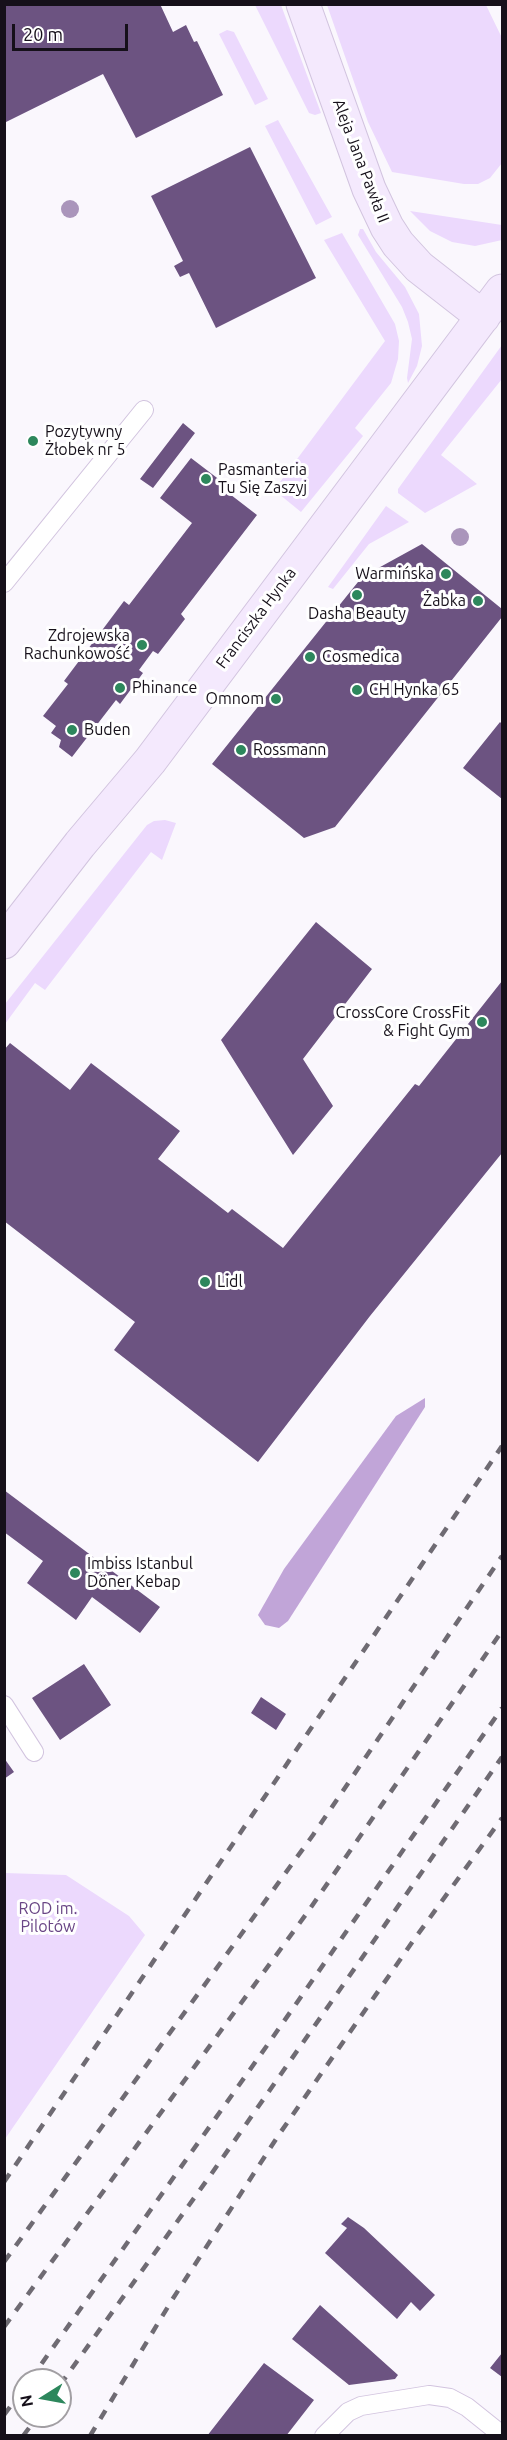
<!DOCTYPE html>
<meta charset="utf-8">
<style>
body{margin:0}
#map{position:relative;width:507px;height:2440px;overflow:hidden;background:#faf7fd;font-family:Ubuntu,sans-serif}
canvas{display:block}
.frame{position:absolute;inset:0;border:6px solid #16101a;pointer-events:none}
.north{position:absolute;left:12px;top:2368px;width:60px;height:60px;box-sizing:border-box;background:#fff;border:2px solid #a29fa3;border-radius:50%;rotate:259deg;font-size:16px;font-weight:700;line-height:24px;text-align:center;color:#16101a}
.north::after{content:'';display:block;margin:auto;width:21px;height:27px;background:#2d875c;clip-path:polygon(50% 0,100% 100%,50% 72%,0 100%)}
.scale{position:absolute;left:12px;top:24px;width:116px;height:27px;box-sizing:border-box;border:3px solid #16101a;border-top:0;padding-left:8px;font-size:18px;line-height:21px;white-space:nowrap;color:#16101a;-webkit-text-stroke:4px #fff;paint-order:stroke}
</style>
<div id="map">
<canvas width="507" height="2440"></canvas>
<div class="frame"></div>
<div class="north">N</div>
<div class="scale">20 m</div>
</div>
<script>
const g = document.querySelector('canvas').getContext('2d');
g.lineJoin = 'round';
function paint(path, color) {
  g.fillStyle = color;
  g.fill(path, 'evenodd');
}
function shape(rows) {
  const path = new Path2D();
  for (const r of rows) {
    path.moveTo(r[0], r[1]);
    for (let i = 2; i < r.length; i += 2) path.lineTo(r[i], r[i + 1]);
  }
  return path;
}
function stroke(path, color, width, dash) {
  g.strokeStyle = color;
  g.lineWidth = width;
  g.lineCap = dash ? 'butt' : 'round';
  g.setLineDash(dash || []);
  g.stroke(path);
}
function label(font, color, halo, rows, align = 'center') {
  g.font = font + ' Ubuntu,sans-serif';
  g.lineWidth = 6;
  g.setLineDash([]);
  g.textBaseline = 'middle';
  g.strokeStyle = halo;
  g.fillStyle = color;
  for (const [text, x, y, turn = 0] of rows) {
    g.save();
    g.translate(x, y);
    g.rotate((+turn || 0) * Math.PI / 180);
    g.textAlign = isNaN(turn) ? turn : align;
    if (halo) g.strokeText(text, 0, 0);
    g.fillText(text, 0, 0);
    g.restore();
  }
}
paint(shape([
 [255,5,281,5,321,113,315,115,309,113],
 [327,5,486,5,502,38,502,163,490,178,478,184,464,184,392,172,368,122],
 [227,30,234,32,268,99,255,105,219,34],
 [278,120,332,217,316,225,265,126],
 [410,211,502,225,502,240,475,246,452,242,430,231],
 [360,229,363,229,376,252,405,287,419,314,422,346,417,366,408,383,407,378,412,339,408,322,402,307,358,235],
 [342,233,395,324,399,341,398,359,391,383,355,428,363,436,301,512,274,490,385,341,324,240],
 [502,345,502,379,441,455,477,484,425,513,398,493,398,489],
 [386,506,409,522,369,544,333,589,328,587],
 [165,820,176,823,162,860,151,852,45,990,35,983,5,1024,5,1004,147,825,154,821],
 [5,1873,66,1875,129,1916,145,1935,5,2139]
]), '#ecd9fd');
paint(shape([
 [425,1398,425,1407,288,1621,279,1628,265,1625,258,1615,284,1569,396,1416]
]), '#c1a5d8');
paint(shape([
 [4,4,160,4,173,32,186,25,194,42,197,41,223,95,136,138,103,74,4,123],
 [250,147,316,278,216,328,189,273,180,277,174,266,183,261,151,196],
 [183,423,195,433,153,488,140,479],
 [191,458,225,484,222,488,257,515,181,614,185,619,158,654,153,651,139,670,143,673,120,704,116,700,72,757,59,747,61,740,51,733,56,726,43,716,68,684,64,681,124,601,129,605,192,523,160,498],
 [422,544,502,609,502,617,335,827,304,838,212,764,362,577],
 [500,722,502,724,502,799,463,768],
 [316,922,372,969,303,1059,333,1106,293,1155,221,1040],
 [502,981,502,1153,370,1316,258,1462,114,1350,135,1322,4,1221,4,1050,10,1043,70,1090,91,1063,180,1131,158,1159,228,1213,232,1209,283,1248,415,1084,419,1086],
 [4,1490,160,1607,140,1633,92,1597,76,1620,27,1583,43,1561,4,1532],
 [84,1664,111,1705,60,1740,32,1698],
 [261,1697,286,1714,276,1730,251,1713],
 [4,1758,14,1772,4,1779],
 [348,2217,364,2228,435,2295,420,2311,411,2302,397,2319,325,2253,347,2228,341,2224],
 [320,2305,398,2375,395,2379,349,2385,292,2339],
 [502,2353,502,2377,490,2368],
 [264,2363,314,2400,286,2436,207,2436]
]), '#6c5381');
const lane = shape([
 [4,583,144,410],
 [4,1705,34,1752],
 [324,2436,348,2412,361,2406,429,2395,450,2398,467,2407,502,2435]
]);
const secondary = shape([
 [303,4,369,189,387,227,398,244,419,267,483,317],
 [4,942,80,844,150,761,502,291]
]);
stroke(lane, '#d2c4df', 20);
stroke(secondary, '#d2c4df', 35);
stroke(lane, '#fff', 18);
stroke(secondary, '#f4e9fd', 33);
stroke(shape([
 [4,2182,502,1446],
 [4,2262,313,1835,502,1556],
 [4,2327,307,1913,502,1631],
 [30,2380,266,2047,502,1708],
 [60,2385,212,2173,502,1757],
 [4,2415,24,2388],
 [23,2436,38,2416],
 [90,2436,172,2300,278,2136,413,1941,502,1818]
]), '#6f6b73', 4.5, [10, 10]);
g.fillStyle = '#aa95bb';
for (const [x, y] of [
 [70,209],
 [460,537]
]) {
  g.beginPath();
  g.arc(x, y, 9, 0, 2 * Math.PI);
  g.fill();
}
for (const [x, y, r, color] of [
 [33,441,6,"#2d875c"],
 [206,479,6,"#2d875c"],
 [446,574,6,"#2d875c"],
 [357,595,6,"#2d875c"],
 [478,601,6,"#2d875c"],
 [142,645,6,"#2d875c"],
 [310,657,6,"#2d875c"],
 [120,688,6,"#2d875c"],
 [357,690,6,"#2d875c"],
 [276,699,6,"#2d875c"],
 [72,730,6,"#2d875c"],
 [241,750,6,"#2d875c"],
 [482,1022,6,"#2d875c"],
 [205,1282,6,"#2d875c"],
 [75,1573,6,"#2d875c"]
]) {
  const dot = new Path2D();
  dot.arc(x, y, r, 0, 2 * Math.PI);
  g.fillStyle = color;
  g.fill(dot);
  stroke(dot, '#fff', 2);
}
label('16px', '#16101a', '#fff', [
 ["Aleja Jana Pawła II",361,161,69],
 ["Franciszka Hynka",256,618,-53]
]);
label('16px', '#16101a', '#fff', [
 ["Pozytywny",45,432],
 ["Żłobek nr 5",45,450],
 ["Pasmanteria",218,470],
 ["Tu Się Zaszyj",218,488],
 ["Warmińska",434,574,"right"],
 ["Żabka",466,601,"right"],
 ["Dasha Beauty",357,614,"center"],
 ["Zdrojewska",130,636,"right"],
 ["Rachunkowość",130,654,"right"],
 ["Cosmedica",322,657],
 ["Phinance",132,688],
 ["CH Hynka 65",369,690],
 ["Omnom",264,699,"right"],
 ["Buden",84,730],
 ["Rossmann",253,750],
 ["CrossCore CrossFit",470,1013,"right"],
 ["& Fight Gym",470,1031,"right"],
 ["Lidl",217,1282],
 ["Imbiss Istanbul",87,1564],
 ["Döner Kebap",87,1582]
], 'left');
label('16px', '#694585', '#fff', [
 ["ROD im.",48,1909],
 ["Pilotów",48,1927]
]);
</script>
